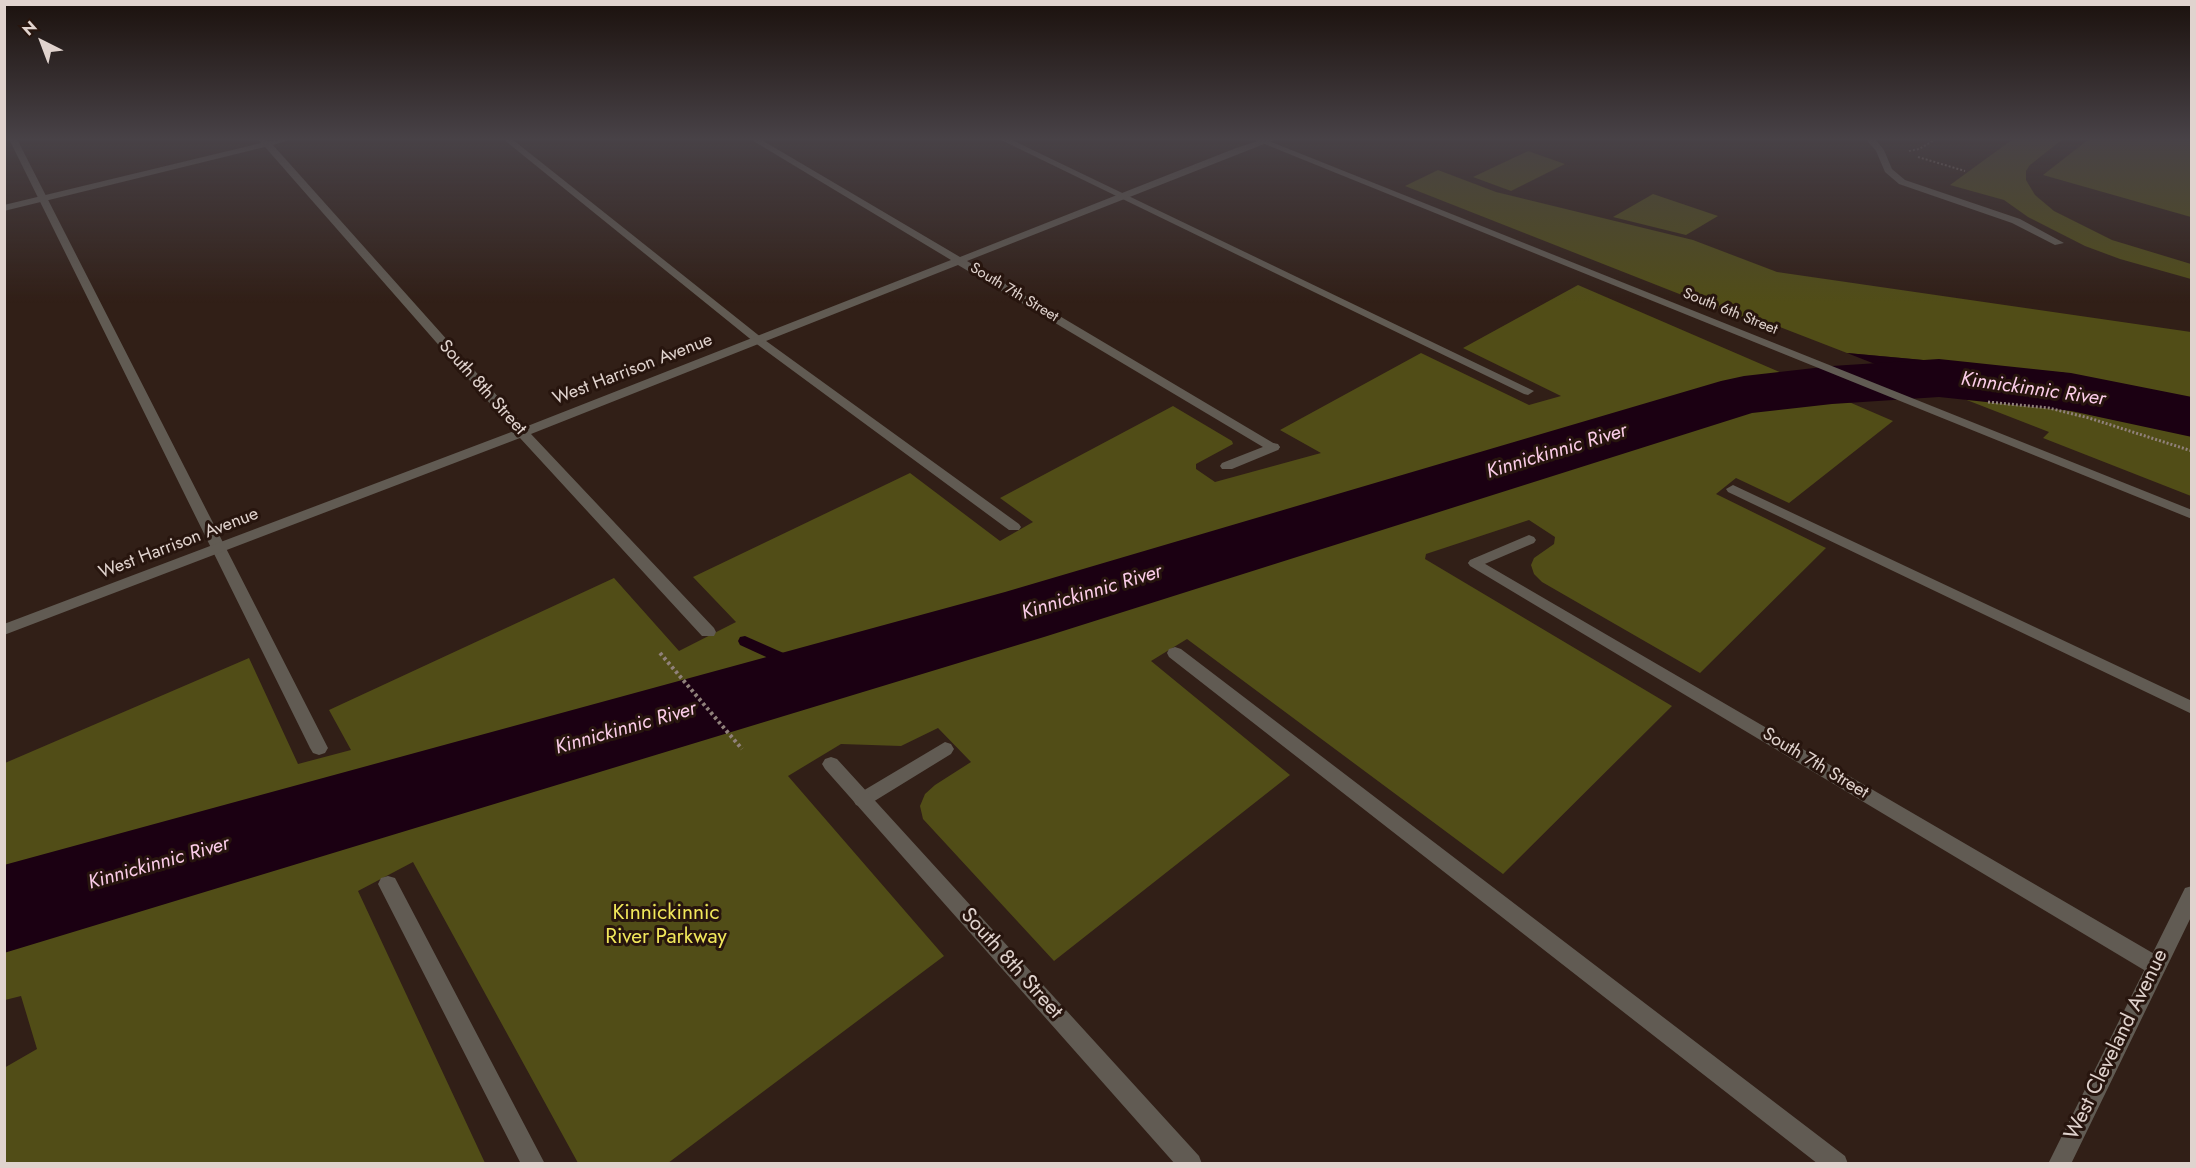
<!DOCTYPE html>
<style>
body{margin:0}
#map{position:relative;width:2196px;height:1168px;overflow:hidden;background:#311f17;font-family:Jost,sans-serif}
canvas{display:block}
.frame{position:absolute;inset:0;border:6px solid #e0d3ce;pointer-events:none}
.north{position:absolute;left:12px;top:12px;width:60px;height:60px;-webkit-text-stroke:4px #27150e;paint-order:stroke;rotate:318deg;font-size:16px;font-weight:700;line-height:24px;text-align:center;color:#e0d3ce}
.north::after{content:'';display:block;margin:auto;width:21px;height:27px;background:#e0d3ce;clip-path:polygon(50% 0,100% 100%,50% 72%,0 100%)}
</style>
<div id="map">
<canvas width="2196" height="1168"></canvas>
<div class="frame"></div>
<div class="north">N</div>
</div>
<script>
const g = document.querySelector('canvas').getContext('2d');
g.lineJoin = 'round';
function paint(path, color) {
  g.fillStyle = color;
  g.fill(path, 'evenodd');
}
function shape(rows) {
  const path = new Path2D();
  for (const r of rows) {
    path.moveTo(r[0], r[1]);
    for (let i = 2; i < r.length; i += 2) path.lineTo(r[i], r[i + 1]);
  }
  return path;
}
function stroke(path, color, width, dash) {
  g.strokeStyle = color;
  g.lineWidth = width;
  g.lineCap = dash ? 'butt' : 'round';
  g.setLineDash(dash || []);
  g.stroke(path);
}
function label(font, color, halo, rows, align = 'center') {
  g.font = font + ' Jost,sans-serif';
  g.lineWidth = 6;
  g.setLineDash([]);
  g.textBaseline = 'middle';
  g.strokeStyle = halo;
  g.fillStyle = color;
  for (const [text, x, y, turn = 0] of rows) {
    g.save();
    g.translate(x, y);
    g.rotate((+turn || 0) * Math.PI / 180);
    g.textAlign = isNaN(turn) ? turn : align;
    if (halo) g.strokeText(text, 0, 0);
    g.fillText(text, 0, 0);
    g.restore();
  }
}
paint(shape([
 [2013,139,2063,139,2030,165,2026,171,2026,180,2035,195,2054,211,2112,240,2191,264,2191,279,2120,259,2085,246,2028,217,2004,200,1950,185],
 [2089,139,2191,139,2191,217,2043,175],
 [1528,151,1565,164,1511,191,1473,177],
 [1438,170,1496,192,1693,240,1777,272,2191,332,2191,401,2065,373,1847,353,1754,317,1748,321,1405,186],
 [1653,194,1718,216,1686,235,1613,217],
 [1578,285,1893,421,1789,503,1736,478,1716,494,1826,548,1700,673,1542,582,1534,574,1531,565,1534,558,1554,544,1555,537,1529,520,1426,554,1425,559,1672,706,1503,874,1187,639,1151,661,1290,775,1054,961,923,819,920,806,925,794,935,785,971,762,938,728,901,746,841,744,788,776,944,956,668,1163,578,1163,413,862,358,891,485,1163,5,1163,4,1068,37,1049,21,996,5,1000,5,763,249,658,298,764,351,750,329,710,614,578,679,651,736,622,693,577,910,473,1000,541,1033,522,1000,498,1173,406,1232,441,1233,444,1196,464,1196,469,1215,482,1321,453,1280,430,1421,353,1529,405,1561,396,1463,348],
 [1941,390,1989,391,2088,406,2191,429,2191,496,2043,438,2049,432]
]), '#514d17');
paint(shape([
 [1847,353,2065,373,2191,401,2191,429,2088,406,1989,391,1941,390]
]), '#1b0012');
paint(shape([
 [745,636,822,670,824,674,822,678,812,678,740,645,738,641,740,637,745,636]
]), '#1b0012');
paint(shape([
 [1939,359,2071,373,2192,397,2192,437,2071,411,1939,397,1832,404,1752,413,1044,637,4,953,4,865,1005,592,1721,381,1744,376,1832,366,1939,359]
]), '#1b0012');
stroke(shape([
 [1909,151,1919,149,1936,139],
 [1918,157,1965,171]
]), '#90817b', 2, [2, 2]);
stroke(shape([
 [1988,402,2049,408,2089,418,2192,451]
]), '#90817b', 3, [2, 2]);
stroke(shape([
 [660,653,742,749]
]), '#90817b', 4, [3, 3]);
paint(shape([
 [9,139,17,139,328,748,325,753,319,755,313,753,310,748,9,139],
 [503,139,512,139,762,338,1019,524,1021,527,1019,530,1009,530,754,342,503,139],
 [999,139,1010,139,1534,391,1528,395,1524,394,999,139],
 [1866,139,1875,139,1884,150,1892,169,1905,180,2020,219,2064,243,2055,245,2012,223,1899,184,1885,172,1876,151,1866,139],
 [1273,443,1278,444,1280,447,1278,450,1232,469,1222,469,1220,466,1222,463,1273,443],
 [1733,485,2192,701,2192,714,1728,492,1726,489,1733,485],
 [1529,535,1534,537,1536,540,1534,543,1480,566,1475,568,1468,563,1470,560,1529,535],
 [1175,647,1181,649,1845,1156,1848,1164,1818,1164,1169,657,1167,653,1169,649,1175,647],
 [945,742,951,744,954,749,951,754,868,805,862,807,856,805,853,800,856,795,945,742],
 [388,876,395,878,545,1164,521,1164,378,884,381,878,388,876]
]), '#615b53');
paint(shape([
 [258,139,269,141,292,139,273,145,525,427,951,260,750,139,760,139,960,257,1236,148,1264,139,1277,139,967,261,1280,447,1278,450,1268,450,958,265,531,434,714,628,716,632,714,636,702,636,520,438,4,635,4,624,514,431,265,147,4,211,4,205,261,143,258,139],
 [1475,558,2163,959,2166,966,2163,973,2156,975,2149,973,1470,566,1468,563,1475,558],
 [831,757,837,759,1199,1156,1202,1164,1175,1164,825,769,822,764,825,759,831,757]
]), '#615b53');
paint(shape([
 [1252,139,1264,139,2192,510,2192,519,1252,139],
 [2192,886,2192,915,2071,1164,2048,1164,2185,888,2192,886]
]), '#615b53');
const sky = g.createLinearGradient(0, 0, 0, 303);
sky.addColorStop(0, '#1b110d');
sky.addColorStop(0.46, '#484247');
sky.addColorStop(1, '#48424700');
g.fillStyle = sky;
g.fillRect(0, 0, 2196, 303);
label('15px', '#e0d3ce', '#27150e', [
 ["South 7th Street",1014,293,31],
 ["South 6th Street",1730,312,22]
]);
label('18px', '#e0d3ce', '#27150e', [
 ["West Harrison Avenue",633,370,-21],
 ["South 8th Street",482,388,48],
 ["West Harrison Avenue",179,544,-21],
 ["South 7th Street",1815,764,31]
]);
label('italic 20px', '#fccde9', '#27150e', [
 ["Kinnickinnic River",2033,390,8],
 ["Kinnickinnic River",1557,452,-17],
 ["Kinnickinnic River",1092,593,-17],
 ["Kinnickinnic River",626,729,-16],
 ["Kinnickinnic River",159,864,-16]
]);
label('21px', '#f2e85b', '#27150e', [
 ["Kinnickinnic",666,914],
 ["River Parkway",666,938]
]);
label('21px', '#e0d3ce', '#27150e', [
 ["South 8th Street",1011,964,48],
 ["West Cleveland Avenue",2117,1045,-64]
]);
</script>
